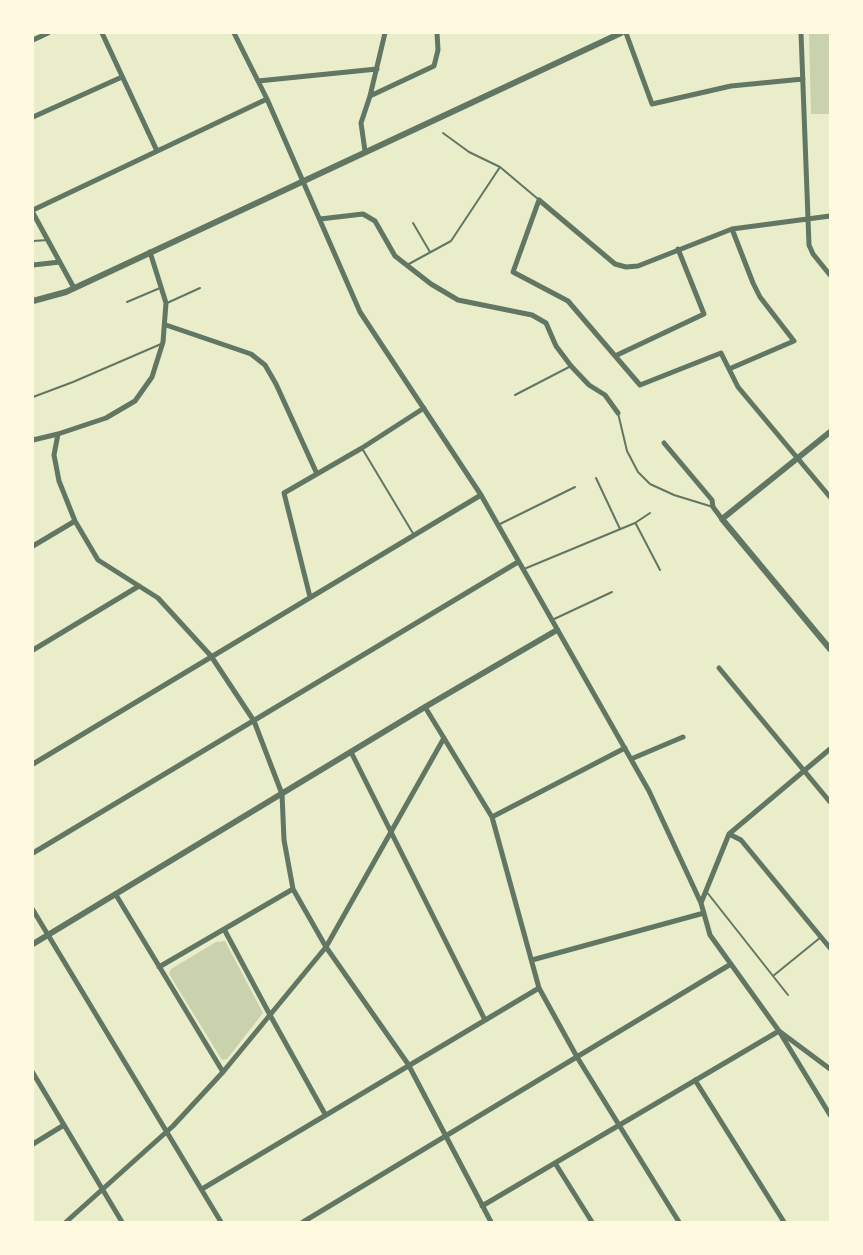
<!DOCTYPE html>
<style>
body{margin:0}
#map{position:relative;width:863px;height:1255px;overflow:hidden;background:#e9edc9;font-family:"IBM Plex Sans",sans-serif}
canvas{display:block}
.frame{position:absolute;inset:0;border:34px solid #fefae0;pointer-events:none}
</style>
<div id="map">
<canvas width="863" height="1255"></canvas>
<div class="frame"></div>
</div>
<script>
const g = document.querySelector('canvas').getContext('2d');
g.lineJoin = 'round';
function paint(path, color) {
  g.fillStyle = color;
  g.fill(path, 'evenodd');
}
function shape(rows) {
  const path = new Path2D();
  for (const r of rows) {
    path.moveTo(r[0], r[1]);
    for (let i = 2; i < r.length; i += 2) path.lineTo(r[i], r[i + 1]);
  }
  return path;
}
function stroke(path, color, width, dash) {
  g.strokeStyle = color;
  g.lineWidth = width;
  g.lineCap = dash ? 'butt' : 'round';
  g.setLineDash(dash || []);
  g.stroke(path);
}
paint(shape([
 [809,33,830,33,830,114,811,114],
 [225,941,263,1013,227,1059,222,1060,169,974,171,969,216,942]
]), '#cad2ad');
stroke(shape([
 [443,133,469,152,500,167,538,199],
 [413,223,430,252],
 [33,241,48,240],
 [407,265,451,241,500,167],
 [127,302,160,288],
 [167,303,200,288],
 [515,395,571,366],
 [33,397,73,382,161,344],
 [618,413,627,451,638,472,650,484,674,495,713,507],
 [363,450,414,535],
 [596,478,620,529],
 [500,524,575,487],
 [636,524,660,570],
 [524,569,635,523,650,513],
 [552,620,612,592],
 [706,891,788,995],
 [773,976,821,937]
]), '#617663', 2);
stroke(shape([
 [102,33,157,151],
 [234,33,267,99,360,312,481,495,649,791,701,903,710,935,779,1031,830,1115],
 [626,33,652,104,731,86,803,79],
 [801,33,809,245,813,254,830,275],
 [33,40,48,33],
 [258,81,377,69],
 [370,96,434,66,438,50,437,33],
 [33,117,122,77],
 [365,151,361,123,370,96,385,33],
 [33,210,267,99],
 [33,213,74,288],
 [830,216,732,229,638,266,626,267,615,264,539,200,513,272,568,301,640,385,721,353,738,387,830,497],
 [320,219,363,214,375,221,395,256,431,284,458,300,532,315,546,323,556,346,571,366,589,385,605,395,618,413],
 [33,265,60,262],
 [166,325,251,354,265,365,276,384,317,474],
 [615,356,704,314,678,249],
 [729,369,794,341,760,297,753,283,732,229],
 [58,434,54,455,59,481,75,521,98,560,158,598,211,656,254,721,282,794,284,840,293,889,326,947,408,1064,491,1222],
 [33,440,58,434,106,418,135,401,152,377,163,342,166,303,150,252],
 [664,443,712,500,713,507,722,519],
 [33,546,75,521],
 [310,597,284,493,362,448,424,408],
 [33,650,139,586],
 [719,668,830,802],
 [425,707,492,817,539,988,577,1057,679,1222],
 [351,752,485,1020],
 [631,759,683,737],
 [33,764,481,495],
 [492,817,625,748],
 [729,834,741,840,830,948],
 [33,853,518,562],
 [116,895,223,1072],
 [701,903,729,834,830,749],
 [33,910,221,1222],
 [224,929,270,1015,325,1114],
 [532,960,704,913],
 [159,967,293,889],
 [33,1073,122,1222],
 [695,1080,784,1222],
 [33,1144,64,1125],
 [555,1163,592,1222],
 [202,1189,539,988],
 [482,1206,779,1031,830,1069],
 [66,1222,173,1126,223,1072,326,947,444,738],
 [303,1222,731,964]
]), '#617663', 5);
stroke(shape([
 [33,301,66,292,621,33],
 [830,432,722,519,830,649],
 [33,944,425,707,557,630]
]), '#617663', 6);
</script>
